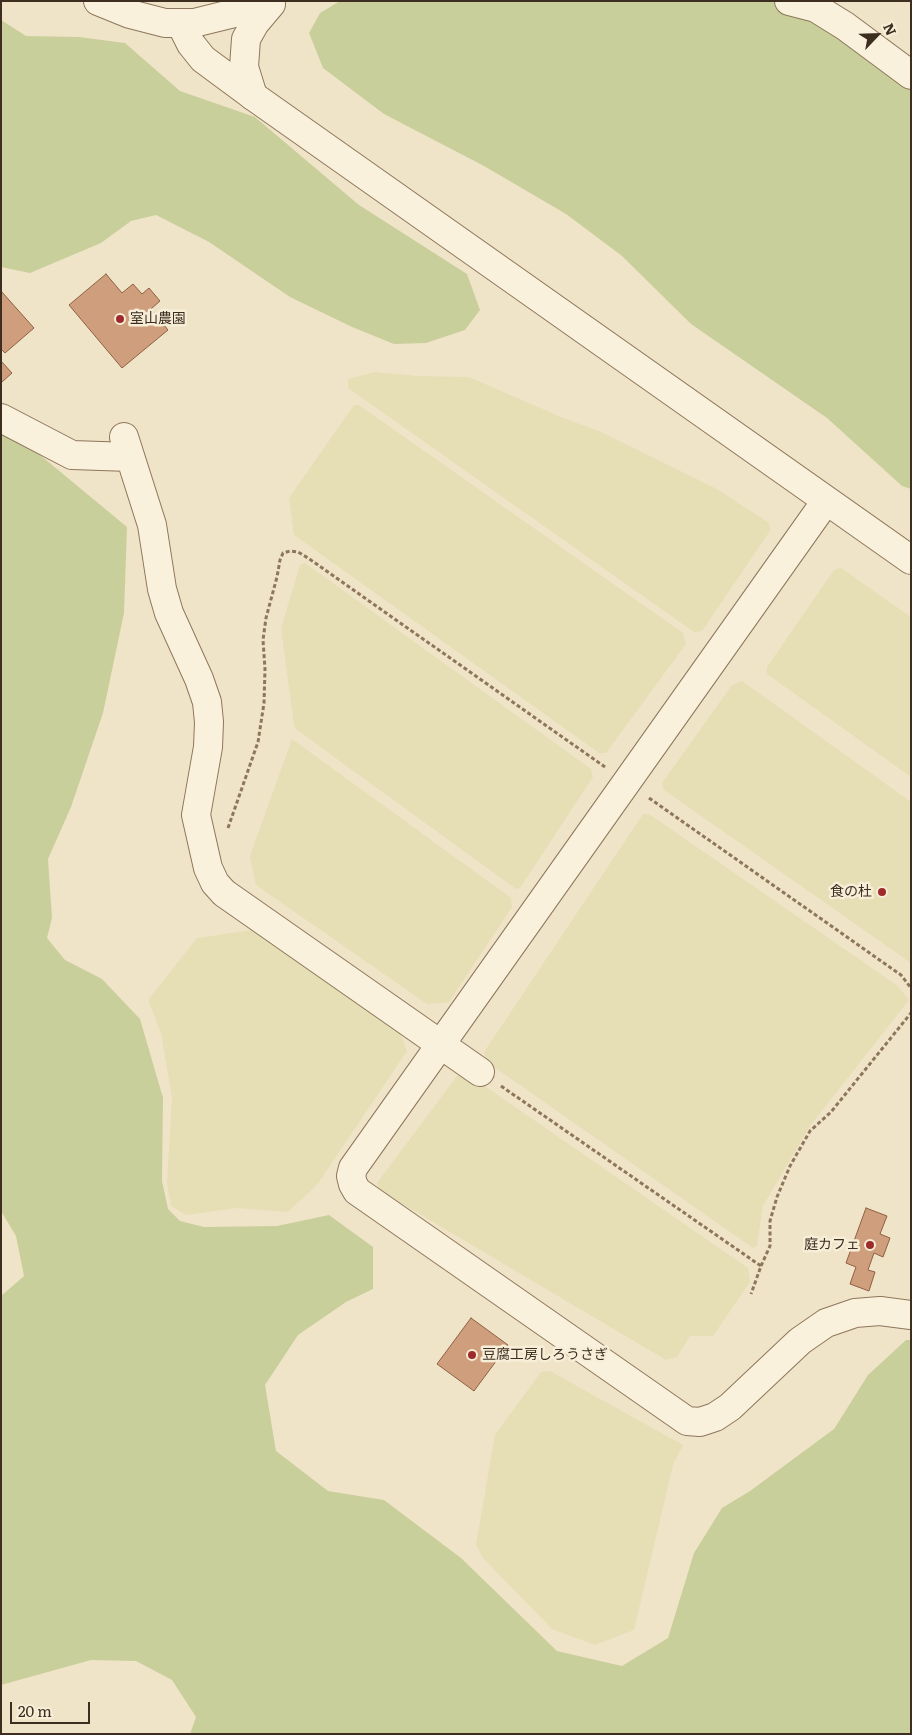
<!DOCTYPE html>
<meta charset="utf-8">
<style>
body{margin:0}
#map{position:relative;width:912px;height:1735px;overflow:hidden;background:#f0e4c8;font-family:Literata,serif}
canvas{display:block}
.frame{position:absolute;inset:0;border:2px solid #3d2e20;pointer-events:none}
.north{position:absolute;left:852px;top:10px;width:50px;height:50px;-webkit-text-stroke:4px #f7eed8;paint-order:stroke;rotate:66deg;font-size:14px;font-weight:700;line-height:20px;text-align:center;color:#3d2e20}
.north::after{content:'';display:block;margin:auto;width:18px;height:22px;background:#3d2e20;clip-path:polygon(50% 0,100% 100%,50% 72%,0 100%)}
.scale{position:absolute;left:10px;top:1702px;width:80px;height:22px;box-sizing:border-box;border:2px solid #3d2e20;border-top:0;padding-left:6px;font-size:15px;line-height:18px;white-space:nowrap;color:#3d2e20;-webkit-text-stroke:4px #f7eed8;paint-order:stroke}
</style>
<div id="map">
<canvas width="912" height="1735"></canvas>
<div class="frame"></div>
<div class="north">N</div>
<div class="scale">20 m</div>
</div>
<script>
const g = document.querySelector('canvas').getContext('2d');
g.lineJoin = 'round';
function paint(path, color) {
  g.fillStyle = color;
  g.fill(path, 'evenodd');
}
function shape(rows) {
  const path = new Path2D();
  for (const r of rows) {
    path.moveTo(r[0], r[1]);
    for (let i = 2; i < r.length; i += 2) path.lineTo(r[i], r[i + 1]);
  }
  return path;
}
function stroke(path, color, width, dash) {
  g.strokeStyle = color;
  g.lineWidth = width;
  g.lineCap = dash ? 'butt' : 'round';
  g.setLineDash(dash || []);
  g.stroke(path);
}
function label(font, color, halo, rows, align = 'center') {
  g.font = font + ' Literata,"Noto Sans JP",serif';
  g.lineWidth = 5;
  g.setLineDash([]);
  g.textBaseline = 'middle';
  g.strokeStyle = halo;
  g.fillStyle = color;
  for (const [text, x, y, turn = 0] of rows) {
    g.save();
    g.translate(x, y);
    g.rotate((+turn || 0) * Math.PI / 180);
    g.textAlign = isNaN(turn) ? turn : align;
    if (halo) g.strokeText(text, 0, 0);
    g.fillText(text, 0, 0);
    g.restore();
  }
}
paint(shape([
 [375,372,419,376,469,377,561,417,601,432,717,489,769,523,770,531,702,631,694,632,348,388,348,379],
 [354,405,359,405,683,633,686,644,606,753,599,753,294,535,289,498],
 [305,563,591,769,593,777,520,888,516,889,297,730,294,725,281,628,300,565],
 [841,568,911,617,911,777,767,674,767,667,834,570],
 [742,681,911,802,911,963,664,790,662,783,732,685],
 [292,739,511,898,512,907,449,1002,427,1004,256,885,250,856],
 [643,814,649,814,898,986,909,1000,810,1126,763,1206,757,1246,753,1248,487,1062,484,1052],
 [252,930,399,1030,407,1051,317,1185,288,1212,237,1208,186,1215,171,1206,167,1183,172,1098,161,1033,148,1000,197,938],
 [466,1073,748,1268,750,1282,713,1336,690,1336,677,1357,666,1360,379,1190,377,1183,457,1076],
 [550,1371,683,1445,673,1465,634,1630,595,1645,552,1629,483,1558,476,1545,495,1435,541,1372]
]), '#e6deb5');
paint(shape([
 [340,1,800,1,911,59,911,489,902,486,827,418,691,324,622,256,566,214,484,166,384,114,323,68,309,33,320,13],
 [1,20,26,36,79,37,125,43,180,91,255,117,359,205,467,274,480,310,465,330,426,343,394,344,352,327,290,297,209,242,156,215,131,221,101,243,30,273,1,267],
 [1,425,28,445,127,527,124,613,103,713,71,807,48,859,52,918,47,938,65,960,102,979,140,1019,163,1098,162,1181,168,1209,180,1221,204,1227,277,1226,329,1215,373,1247,373,1289,346,1302,298,1335,265,1385,276,1451,328,1491,384,1500,461,1558,557,1651,622,1666,668,1638,694,1553,722,1508,750,1491,834,1429,868,1375,906,1340,911,1340,911,1734,190,1734,196,1717,172,1680,136,1661,91,1660,1,1685,1,1296,24,1276,16,1236,1,1211]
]), '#c9cf9b');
const building = shape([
 [106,274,122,293,133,284,142,294,149,288,160,301,151,309,168,330,122,368,69,305,106,274],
 [1,291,34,328,5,353,1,349,1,291],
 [1,361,12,373,2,382,1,382,1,361],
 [866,1208,887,1216,880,1234,890,1238,883,1257,874,1253,868,1270,875,1272,869,1291,850,1284,856,1267,846,1263,866,1208],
 [471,1318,508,1345,474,1391,437,1364,471,1318]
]);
paint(building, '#cf9f7d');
stroke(building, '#8d5f41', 1);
const minor = shape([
 [789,1,816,8,845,26,911,75],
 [253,96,244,67,246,39,255,23,271,4],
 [1,418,72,455,130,457],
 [124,437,152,525,162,589,169,613,199,679,207,702,209,722,208,747,196,815,208,868,215,883,224,893,480,1072],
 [826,501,353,1168,351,1176,353,1184,357,1191,687,1421,700,1422,715,1417,730,1407,800,1341,826,1323,855,1313,880,1311,911,1315]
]);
const tertiary = shape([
 [98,1,130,14,165,23,194,23,247,10],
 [181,24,191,44,203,59,253,96,911,560]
]);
stroke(minor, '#8d765c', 30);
stroke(tertiary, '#8d765c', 30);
stroke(shape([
 [649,798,901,975,911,988],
 [228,828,258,742,264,703,265,669,263,640,266,618,277,577,280,560,283,553,290,551,298,552,308,558,605,767],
 [501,1086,761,1266,751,1294],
 [761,1266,770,1246,770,1221,777,1197,790,1166,810,1131,831,1112,911,1013]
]), '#8d765c', 3, [4, 2.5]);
stroke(minor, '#faf1dc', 28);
stroke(tertiary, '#faf1dc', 28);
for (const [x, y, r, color] of [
 [120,319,5,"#9e2a2b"],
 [882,892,5,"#9e2a2b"],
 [870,1245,5,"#9e2a2b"],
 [472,1355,5,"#9e2a2b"]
]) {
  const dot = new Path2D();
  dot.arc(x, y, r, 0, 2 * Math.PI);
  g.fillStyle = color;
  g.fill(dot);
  stroke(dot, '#f7eed8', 2);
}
label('14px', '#3d2e20', '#f7eed8', [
 ["室山農園",130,319],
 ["食の杜",872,892,"right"],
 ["庭カフェ",860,1245,"right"],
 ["豆腐工房しろうさぎ",482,1355]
], 'left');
</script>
